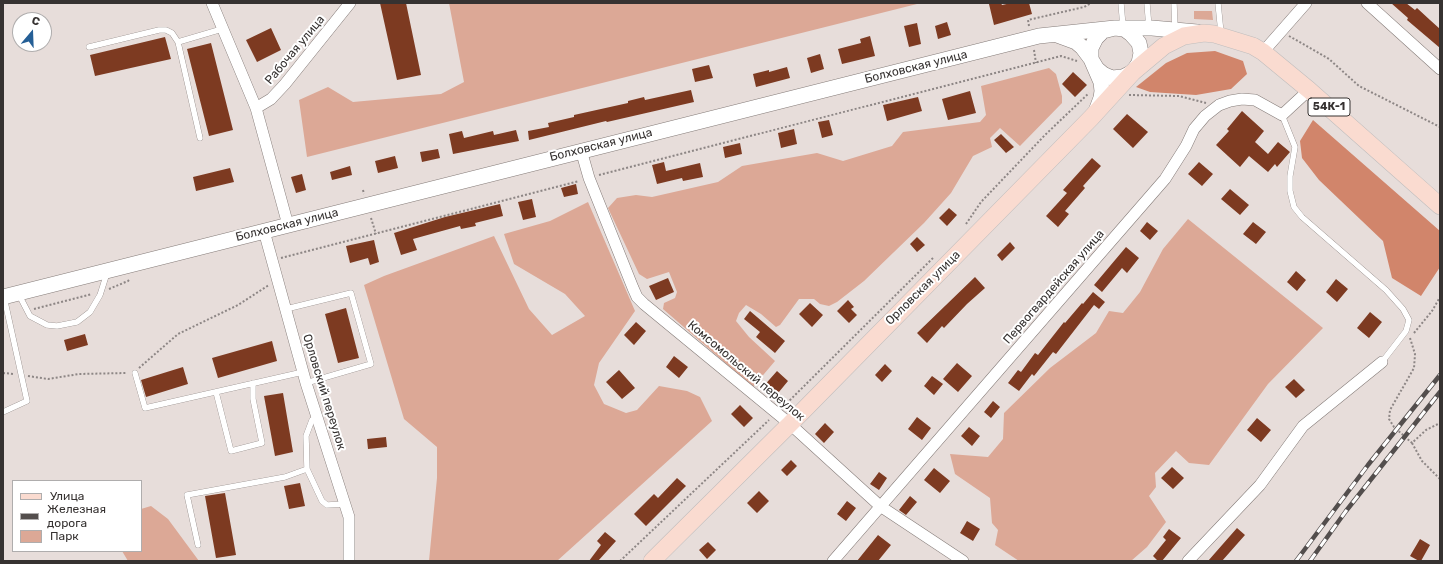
<!DOCTYPE html>
<meta charset="utf-8">
<style>
body{margin:0}
#map{position:relative;width:1443px;height:564px;overflow:hidden;background:#e7ddda;font-family:Rubik,sans-serif}
canvas{display:block}
.frame{position:absolute;inset:0;border:4px solid #363231;pointer-events:none}
.legend{position:absolute;left:12px;top:480px;width:130px;height:72px;box-sizing:border-box;background:#fff;border:1px solid #afadad;margin:0;padding:5px 7px;list-style:none;font-size:12px;color:#363231}
.legend li{display:flex;align-items:center;gap:8px;height:20px}
.legend b{width:20px;border:1px solid #afadad}
.north{position:absolute;left:12px;top:12px;width:40px;height:40px;box-sizing:border-box;background:#fff;border:1px solid #afadad;border-radius:50%;rotate:19deg;font-size:11px;font-weight:700;line-height:16px;text-align:center;color:#363231}
.north::after{content:'';display:block;margin:auto;width:14px;height:18px;background:#255f96;clip-path:polygon(50% 0,100% 100%,50% 72%,0 100%)}
</style>
<div id="map">
<canvas width="1443" height="564"></canvas>
<div class="frame"></div>
<ul class="legend">
<li><b style="height:5px;background:#fadbd0"></b>Улица</li>
<li><b style="height:5px;background:#534e4d"></b>Железная дорога</li>
<li><b style="height:11px;background:#dca896"></b>Парк</li>
</ul>
<div class="north">С</div>
</div>
<script>
const g = document.querySelector('canvas').getContext('2d');
g.lineJoin = 'round';
function paint(path, color) {
  g.fillStyle = color;
  g.fill(path, 'evenodd');
}
function shape(rows) {
  const path = new Path2D();
  for (const r of rows) {
    path.moveTo(r[0], r[1]);
    for (let i = 2; i < r.length; i += 2) path.lineTo(r[i], r[i + 1]);
  }
  return path;
}
function stroke(path, color, width, dash) {
  g.strokeStyle = color;
  g.lineWidth = width;
  g.lineCap = dash ? 'butt' : 'round';
  g.setLineDash(dash || []);
  g.stroke(path);
}
function label(font, color, halo, rows, align = 'center') {
  g.font = font + ' Rubik,sans-serif';
  g.lineWidth = 4;
  g.setLineDash([]);
  g.textBaseline = 'middle';
  g.strokeStyle = halo;
  g.fillStyle = color;
  for (const [text, x, y, turn = 0] of rows) {
    g.save();
    g.translate(x, y);
    g.rotate((+turn || 0) * Math.PI / 180);
    g.textAlign = isNaN(turn) ? turn : align;
    if (halo) g.strokeText(text, 0, 0);
    g.fillText(text, 0, 0);
    g.restore();
  }
}
paint(shape([
 [449,3,921,3,307,157,299,100,328,87,353,102,441,94,464,82],
 [1194,11,1212,11,1213,20,1194,19],
 [1049,68,1056,74,1062,96,1062,103,1020,146,1000,128,990,138,992,147,973,156,951,193,924,223,864,281,837,302,829,306,820,304,814,299,799,299,780,325,776,327,761,314,746,305,739,313,736,321,749,337,775,361,753,387,663,309,664,303,675,298,677,292,669,272,647,279,639,274,608,208,617,198,636,195,652,197,718,182,742,166,817,153,843,161,892,146,903,132,980,122,986,115,981,86],
 [588,202,635,311,599,363,594,385,604,404,626,413,637,410,659,386,687,391,700,397,712,421,557,561,429,561,437,478,437,447,404,419,364,285,384,276,494,236,529,309,552,335,585,316,565,294,514,264,504,234,550,221],
 [1188,219,1323,328,1268,384,1209,465,1189,463,1176,451,1155,473,1156,487,1149,496,1166,522,1147,547,1131,561,1019,561,995,545,998,530,992,523,990,498,955,474,950,454,988,457,1003,439,1004,413,1050,368,1096,333,1109,311,1123,313,1140,292,1163,249],
 [151,506,168,519,199,561,128,561,122,551,141,551,141,509]
]), '#dca896');
paint(shape([
 [1215,51,1243,61,1247,74,1231,89,1196,95,1150,92,1136,87,1166,63,1187,53],
 [1313,120,1440,231,1440,267,1421,296,1392,278,1383,241,1319,180,1302,158,1300,141]
]), '#d1856b');
paint(shape([
 [380,3,406,3,421,75,397,80],
 [994,3,1001,3,1002,5,1011,3,1029,3,1032,14,994,25,989,4],
 [1391,3,1406,3,1415,10,1417,8,1430,20,1440,29,1440,48,1407,20,1408,18],
 [947,22,951,35,938,39,935,26],
 [917,23,921,44,909,47,904,26],
 [271,28,281,50,257,62,246,40],
 [870,36,875,56,842,64,838,49,861,43,860,39],
 [165,37,171,59,95,76,90,55],
 [211,43,233,130,209,136,187,49],
 [820,54,824,69,811,73,807,58],
 [709,65,713,78,695,82,692,69],
 [787,67,790,78,756,87,753,74,769,70,769,72],
 [1073,72,1087,85,1075,97,1062,84],
 [691,90,694,102,607,122,606,121,529,140,528,131,549,127,548,123,574,117,574,115,628,103,628,101,644,97,645,100],
 [970,91,976,113,948,120,942,99],
 [918,97,922,111,887,121,883,105],
 [1242,111,1264,131,1255,142,1268,154,1278,142,1290,152,1277,167,1275,164,1268,172,1249,156,1240,167,1216,145,1229,131,1227,129],
 [1127,114,1148,132,1133,148,1113,129],
 [829,120,833,135,822,138,818,122],
 [794,129,797,144,781,148,778,133],
 [516,130,519,141,453,154,449,134,462,131,464,138,493,131,494,135],
 [1001,134,1014,147,1006,153,994,140],
 [740,143,742,154,725,158,723,147],
 [438,149,440,158,422,162,420,152],
 [395,156,398,168,378,173,375,161],
 [1092,158,1101,166,1083,186,1085,188,1065,211,1069,214,1058,227,1046,216,1067,193,1063,190],
 [664,162,666,171,700,163,703,177,683,181,682,178,657,184,652,165],
 [1199,162,1213,174,1202,186,1188,174],
 [350,166,352,175,332,180,330,172],
 [230,168,234,182,196,191,193,177],
 [302,174,306,190,296,193,291,177],
 [576,184,578,194,564,197,561,188],
 [1230,189,1249,205,1240,215,1221,199],
 [532,199,536,217,523,220,518,202],
 [500,204,503,216,475,223,476,226,461,229,460,226,413,239,417,250,401,255,394,233,445,217],
 [949,208,957,215,947,226,939,218],
 [1147,222,1158,231,1150,240,1140,231],
 [1253,222,1266,232,1256,244,1243,234],
 [917,237,925,245,917,252,910,244],
 [374,240,379,262,370,265,368,258,350,263,346,246],
 [1010,242,1015,248,1002,261,997,255],
 [1126,247,1139,258,1127,273,1122,268,1102,292,1094,285],
 [1296,271,1306,280,1297,291,1287,282],
 [975,277,985,288,967,304,944,328,942,326,927,343,917,333],
 [668,278,674,292,656,300,649,286],
 [1336,279,1348,289,1337,302,1326,292],
 [1093,292,1105,302,1099,309,1094,305,1056,354,1053,352,1034,376,1032,374,1019,391,1008,383,1018,370,1021,372,1035,353,1038,355,1064,322,1065,323,1082,303,1083,304],
 [848,300,854,307,851,309,857,315,849,323,837,311],
 [810,303,823,315,812,327,799,314],
 [346,308,359,358,338,363,325,314],
 [750,311,785,341,775,353,756,337,760,332,744,319],
 [1370,312,1382,322,1369,338,1357,328],
 [636,322,646,331,634,345,624,335],
 [85,334,88,345,67,351,64,340],
 [272,341,277,361,218,378,212,358],
 [674,356,688,367,679,378,666,367],
 [957,363,972,376,958,392,943,379],
 [885,364,892,371,882,382,875,375],
 [183,367,188,384,146,397,141,380],
 [619,370,635,388,622,399,606,382],
 [777,371,788,381,774,398,762,388],
 [932,376,943,384,934,395,924,386],
 [1294,379,1305,390,1296,398,1285,387],
 [283,393,293,452,275,456,264,396],
 [993,401,1000,407,991,418,984,412],
 [740,405,753,418,744,427,731,414],
 [917,417,931,428,922,440,908,429],
 [1257,418,1271,430,1261,442,1247,430],
 [825,423,834,432,824,443,815,434],
 [969,427,980,436,972,446,961,436],
 [386,437,387,447,368,449,367,439],
 [791,460,797,466,787,476,781,470],
 [1172,467,1184,478,1173,489,1161,478],
 [934,468,950,481,940,493,924,480],
 [879,472,887,478,879,490,870,484],
 [677,478,686,486,646,526,634,514,654,494,658,498],
 [300,483,305,506,289,509,284,486],
 [759,491,769,501,757,513,747,503],
 [225,493,236,555,216,558,205,496],
 [910,496,917,502,906,515,899,510],
 [847,501,856,508,846,521,837,514],
 [967,521,980,529,973,541,960,533],
 [1237,528,1245,535,1222,561,1208,561],
 [1169,529,1181,538,1162,561,1158,561,1153,556,1166,540,1163,537],
 [605,532,616,541,598,561,589,561,601,545,597,541],
 [878,535,891,545,878,561,857,561],
 [1420,539,1430,545,1421,561,1419,561,1410,556],
 [708,542,716,550,707,559,699,550]
]), '#7d3a21');
const lane = shape([
 [1121,3,1123,27],
 [1147,3,1149,28],
 [1174,3,1175,29],
 [1218,3,1221,33],
 [89,47,159,30,166,30,172,33,178,42],
 [1282,115,1295,147,1290,176,1290,191,1294,207,1302,217,1386,290,1403,309,1409,320,1406,331,1382,362],
 [200,138,178,42,222,29],
 [18,293,30,316,47,325,57,326,77,322,90,312,100,295,107,273],
 [286,309,351,293,371,364,306,383],
 [135,373,145,408,303,372],
 [216,392,231,451,262,443,253,399,253,383],
 [3,412,27,401,4,297],
 [307,469,322,501,327,505,345,504],
 [198,545,187,495,285,477,307,469,306,436,312,420,318,416]
]);
const street = shape([
 [212,3,256,108,288,225],
 [1367,3,1440,69],
 [1263,52,1306,3],
 [256,108,271,99,285,84,350,3],
 [581,150,589,178,633,288,637,297,644,304,790,424,880,506,963,561],
 [264,231,306,383,349,517,349,561],
 [833,561,1165,179,1186,146,1194,129,1205,116,1219,105,1230,101,1242,99,1255,100,1282,115,1309,90],
 [1188,561,1260,485,1303,426,1382,362]
]);
const secondary = shape([
 [1057,35,1076,42,1082,47,1091,59,1097,69,1103,74,1112,78,1123,77,1133,72,1139,63,1141,53,1139,43,1131,34,1124,29,1115,28,1103,31,1096,38,1091,48,1091,59,1101,82,1102,91,1101,98,1095,114],
 [3,297,1039,36,1115,28,1152,28,1197,32]
]);
const primary = shape([
 [652,561,790,424,1091,118,1133,72,1164,46,1184,36,1204,33,1214,34,1253,46,1263,52,1309,90,1440,206]
]);
stroke(lane, '#857c79', 6);
stroke(street, '#857c79', 12);
stroke(secondary, '#857c79', 16);
stroke(primary, '#bfbdbd', 18);
stroke(shape([
 [1029,26,1028,20,1084,7,1091,3],
 [1289,36,1329,59,1359,86,1440,127],
 [1034,50,1036,63],
 [1129,95,1179,96,1206,103],
 [599,175,1061,56,1077,61],
 [363,190,364,194],
 [371,218,376,234],
 [966,224,981,202,1045,135,1089,93],
 [281,258,579,181],
 [109,289,128,281,130,279],
 [34,309,92,294],
 [1414,333,1432,311,1440,297],
 [1410,338,1415,354,1414,368,1390,410,1389,419,1394,427,1412,443,1426,430,1440,423],
 [139,368,178,334,238,305,269,285],
 [3,373,14,374],
 [28,376,48,379,79,374,127,373],
 [784,406,934,257],
 [1412,443,1422,461,1440,479],
 [620,561,769,420]
]), '#8d8685', 2, [2, 2]);
stroke(lane, '#fff', 5.5);
stroke(street, '#fff', 11);
stroke(secondary, '#fff', 15);
stroke(primary, '#fadbd0', 17);
const rail = shape([
 [1296,561,1368,465,1440,375],
 [1310,561,1346,511,1440,392]
]);
stroke(rail, '#534e4d', 4.5);
stroke(rail, '#fff', 3, [9]);
for (const [x, y, w] of [
 [1329,107,42]
]) {
  const box = new Path2D();
  box.roundRect(x - w / 2, y - 9, w, 18, 3);
  g.fillStyle = '#fff';
  g.fill(box);
  stroke(box, '#363231', 1);
}
label('bold 11px', '#363231', null, [
 ["54К-1",1329,107]
]);
label('12px', '#363231', '#fff', [
 ["Рабочая улица",295,50,-50],
 ["Болховская улица",916,67,-14],
 ["Болховская улица",601,145,-14],
 ["Болховская улица",287,225,-14],
 ["Первогвардейская улица",1054,287,-49],
 ["Орловская улица",923,288,-45],
 ["Комсомольский переулок",746,371,40],
 ["Орловский переулок",324,392,73]
]);
</script>
